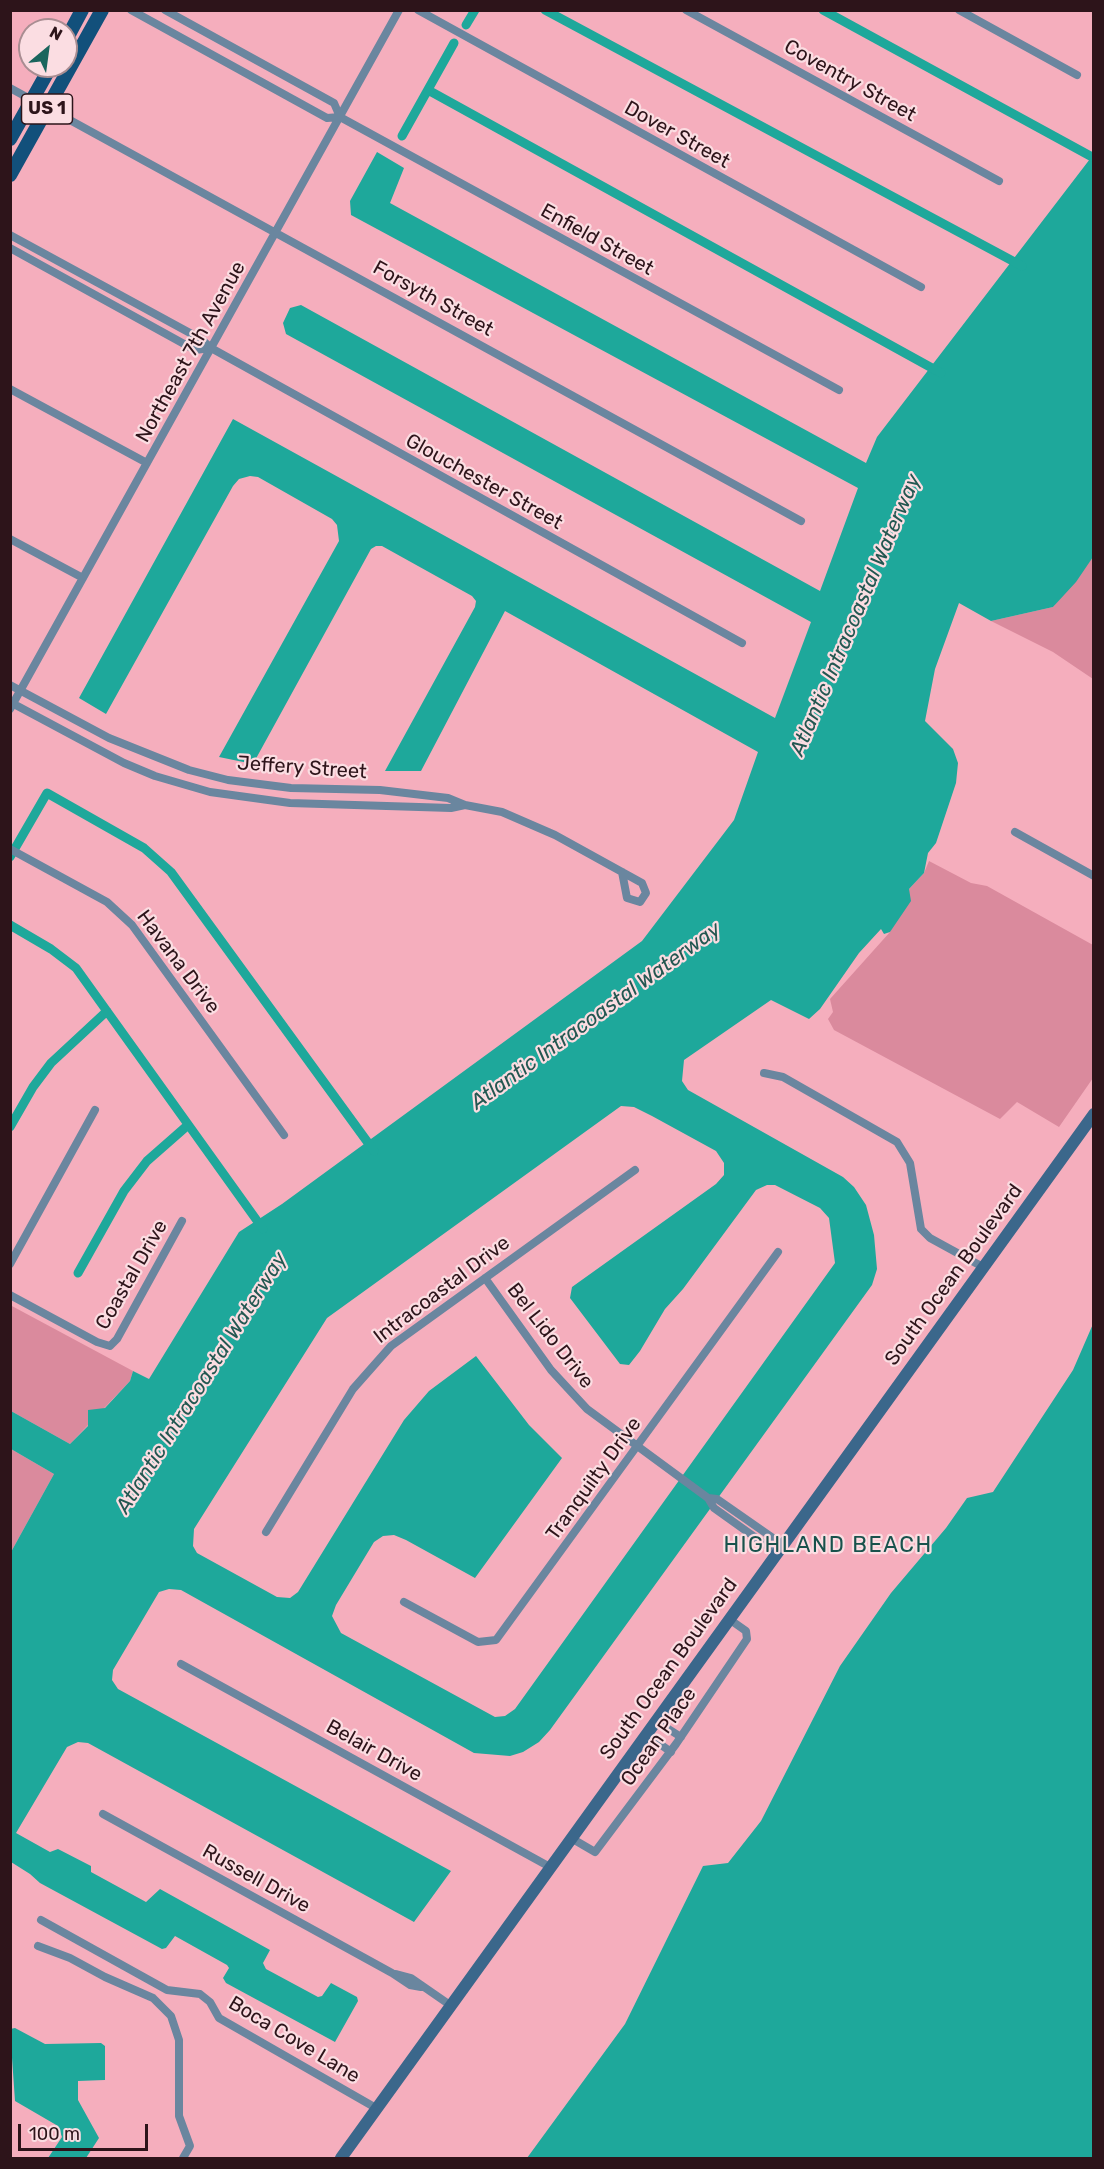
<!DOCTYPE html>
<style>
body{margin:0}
#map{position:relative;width:1104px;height:2169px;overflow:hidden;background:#f5aebd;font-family:Rubik,sans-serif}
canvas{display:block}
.frame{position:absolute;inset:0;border:12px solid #2d141a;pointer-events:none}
.north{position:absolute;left:18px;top:18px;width:60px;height:60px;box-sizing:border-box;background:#fbdde2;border:2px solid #a98d92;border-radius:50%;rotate:29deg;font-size:16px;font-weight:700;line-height:24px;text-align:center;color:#2d141a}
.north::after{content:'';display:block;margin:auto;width:21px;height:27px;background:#1a655d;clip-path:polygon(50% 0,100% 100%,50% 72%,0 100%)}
.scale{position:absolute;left:18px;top:2124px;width:130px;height:27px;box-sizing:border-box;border:3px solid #2d141a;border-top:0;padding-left:8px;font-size:18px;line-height:21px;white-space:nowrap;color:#2d141a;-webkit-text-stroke:4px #fbdde2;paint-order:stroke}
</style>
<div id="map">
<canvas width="1104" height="2169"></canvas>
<div class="frame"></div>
<div class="north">N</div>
<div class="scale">100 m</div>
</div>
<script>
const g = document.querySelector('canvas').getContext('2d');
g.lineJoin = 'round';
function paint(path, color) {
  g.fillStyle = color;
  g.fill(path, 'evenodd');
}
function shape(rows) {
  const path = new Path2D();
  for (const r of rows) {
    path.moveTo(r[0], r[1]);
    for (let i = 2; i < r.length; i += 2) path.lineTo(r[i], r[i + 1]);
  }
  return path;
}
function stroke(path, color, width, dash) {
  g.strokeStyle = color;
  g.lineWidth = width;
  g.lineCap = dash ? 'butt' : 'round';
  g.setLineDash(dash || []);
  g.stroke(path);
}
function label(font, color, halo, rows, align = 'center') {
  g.font = font + ' Rubik,sans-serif';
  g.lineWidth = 4.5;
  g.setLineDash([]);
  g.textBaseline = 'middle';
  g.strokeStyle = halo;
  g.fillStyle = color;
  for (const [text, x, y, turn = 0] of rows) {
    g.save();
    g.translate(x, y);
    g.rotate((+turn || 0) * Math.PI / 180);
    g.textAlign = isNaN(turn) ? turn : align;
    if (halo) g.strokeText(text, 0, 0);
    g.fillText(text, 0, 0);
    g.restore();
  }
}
paint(shape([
 [1093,557,1093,679,1053,652,991,621,1053,607],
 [929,861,971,883,987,886,1093,945,1093,1078,1059,1127,1017,1102,1000,1119,834,1030,828,1019,833,1012,830,999,890,932,909,889,924,873],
 [10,1305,133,1371,130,1381,70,1444,11,1411],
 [11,1449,54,1474,11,1552]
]), '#da8a9d');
paint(shape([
 [377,152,404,168,390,203,866,463,877,437,1093,155,1093,557,1076,582,1053,607,991,621,959,603,935,669,925,721,953,749,958,763,956,783,936,843,928,853,924,873,909,889,911,901,890,932,884,934,881,929,859,953,820,1009,809,1019,771,1000,684,1060,682,1081,688,1090,843,1177,854,1187,866,1205,874,1235,877,1269,872,1285,550,1730,539,1742,523,1752,510,1756,474,1753,181,1590,169,1589,159,1592,113,1670,112,1680,118,1689,451,1871,414,1922,88,1743,78,1742,67,1747,16,1833,50,1852,58,1849,91,1866,91,1872,146,1902,160,1889,270,1950,263,1963,266,1969,318,1997,322,1996,331,1983,357,1997,358,2001,335,2042,226,1983,223,1978,229,1968,227,1965,175,1936,166,1948,162,1949,40,1883,30,1874,11,1862,11,1552,54,1474,11,1449,11,1411,70,1444,88,1426,88,1410,105,1408,130,1381,133,1371,149,1379,239,1232,282,1204,642,941,734,820,758,752,505,611,421,771,385,771,475,607,476,601,472,596,382,546,376,546,371,549,253,764,219,757,339,541,337,525,332,519,258,477,250,476,239,479,233,486,106,714,79,698,233,419,775,718,811,622,286,334,283,323,290,308,301,305,820,591,858,488,351,215,350,201],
 [621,1106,634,1107,652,1116,716,1151,724,1163,724,1175,716,1184,572,1287,570,1298,620,1364,629,1365,640,1351,665,1309,683,1289,756,1190,767,1185,775,1185,820,1208,829,1218,835,1263,515,1709,505,1716,495,1717,341,1633,332,1616,336,1605,374,1542,383,1536,394,1535,406,1540,475,1578,562,1458,529,1425,476,1356,429,1391,404,1420,298,1592,290,1598,277,1597,197,1553,193,1546,194,1529,327,1318],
 [1093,1324,1093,2158,527,2158,625,2024,703,1866,728,1863,761,1821,840,1666,891,1593,946,1528,967,1498,993,1492,1073,1370],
 [15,2028,45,2044,101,2043,105,2046,105,2080,78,2081,78,2100,99,2138,86,2158,48,2158,62,2137,58,2126,15,2101,10,2029]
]), '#1ea89b');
stroke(shape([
 [545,10,1022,266],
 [823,10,1094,158],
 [466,25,475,10],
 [428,90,941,373],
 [402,136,454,43],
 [10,857,47,793,144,848,171,872,374,1151],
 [10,925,51,949,76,968,263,1229],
 [10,1127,33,1087,51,1063,107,1011],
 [78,1273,124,1191,147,1161,188,1125]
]), '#1ea89b', 9);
stroke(shape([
 [131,10,327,118,340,117,839,390],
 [165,10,334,103,340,117],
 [418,10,921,287],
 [686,10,999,181],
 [959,10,1077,75],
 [10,88,32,100],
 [48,108,801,521],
 [10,235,201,339,211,348,195,350,10,248],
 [211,348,742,643],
 [10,389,147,463],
 [10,539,83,578],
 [10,685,109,738,189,770,228,780,291,788,380,790,448,798,465,805,502,812,555,835,642,883,646,893,640,902,627,898,622,872],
 [10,702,124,763,155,776,210,792,290,803,451,808,465,805],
 [10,709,399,10],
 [1015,832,1094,876],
 [10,849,107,902,132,925,284,1135],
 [764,1073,783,1077,897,1142,910,1163,921,1229,930,1238,983,1267],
 [10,1264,95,1110],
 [485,1278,551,1370,587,1409,708,1498,714,1508,777,1553],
 [10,1295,97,1342,110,1346,117,1339,182,1221],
 [708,1498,717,1499,783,1545],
 [266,1532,353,1389,391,1346,635,1170],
 [404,1602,478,1642,496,1640,778,1252],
 [181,1664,550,1867],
 [656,1721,681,1737],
 [646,1734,671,1752],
 [103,1814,392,1973,410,1985,421,1987],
 [571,1838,595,1852,676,1744,747,1639,746,1631,729,1619],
 [41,1920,167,1990,200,1994,210,2002,219,2018,376,2108],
 [38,1946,70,1958,105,1977,153,1998,171,2016,179,2040,179,2116,190,2146,183,2158],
 [396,1974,411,1978,450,2005]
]), '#6a869f', 8);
stroke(shape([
 [341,2158,1094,1114]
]), '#3b678b', 12);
stroke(shape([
 [66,40,82,10],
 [10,139,51,66],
 [10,175,102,10]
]), '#12507b', 14);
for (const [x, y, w] of [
 [47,109,51]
]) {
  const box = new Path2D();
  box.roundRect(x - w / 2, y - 15, w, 30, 4.5);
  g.fillStyle = '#fbdde2';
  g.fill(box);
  stroke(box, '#2d141a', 1.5);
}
label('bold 18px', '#2d141a', null, [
 ["US 1",47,109]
]);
label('20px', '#2d141a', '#fbdde2', [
 ["Coventry Street",850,81,29],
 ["Dover Street",677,135,29],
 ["Enfield Street",597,240,29],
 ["Forsyth Street",433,299,29],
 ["Northeast 7th Avenue",191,352,-61],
 ["Glouchester Street",484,482,29],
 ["Jeffery Street",302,768,4],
 ["Havana Drive",178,962,53],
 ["Coastal Drive",132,1275,-60],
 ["South Ocean Boulevard",954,1275,-54],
 ["Intracoastal Drive",442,1290,-37],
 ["Bel Lido Drive",550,1336,52],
 ["Tranquilty Drive",594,1479,-54],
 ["South Ocean Boulevard",669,1669,-54],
 ["Ocean Place",659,1737,-55],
 ["Belair Drive",374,1751,29],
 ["Russell Drive",256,1879,29],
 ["Boca Cove Lane",294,2040,31]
]);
label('italic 21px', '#235751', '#fbdde2', [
 ["Atlantic Intracoastal Waterway",856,615,-67],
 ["Atlantic Intracoastal Waterway",596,1016,-36],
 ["Atlantic Intracoastal Waterway",202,1383,-58]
]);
g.letterSpacing = '1.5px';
label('22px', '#18524c', '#fbdde2', [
 ["HIGHLAND BEACH",828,1546]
]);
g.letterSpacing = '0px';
</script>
